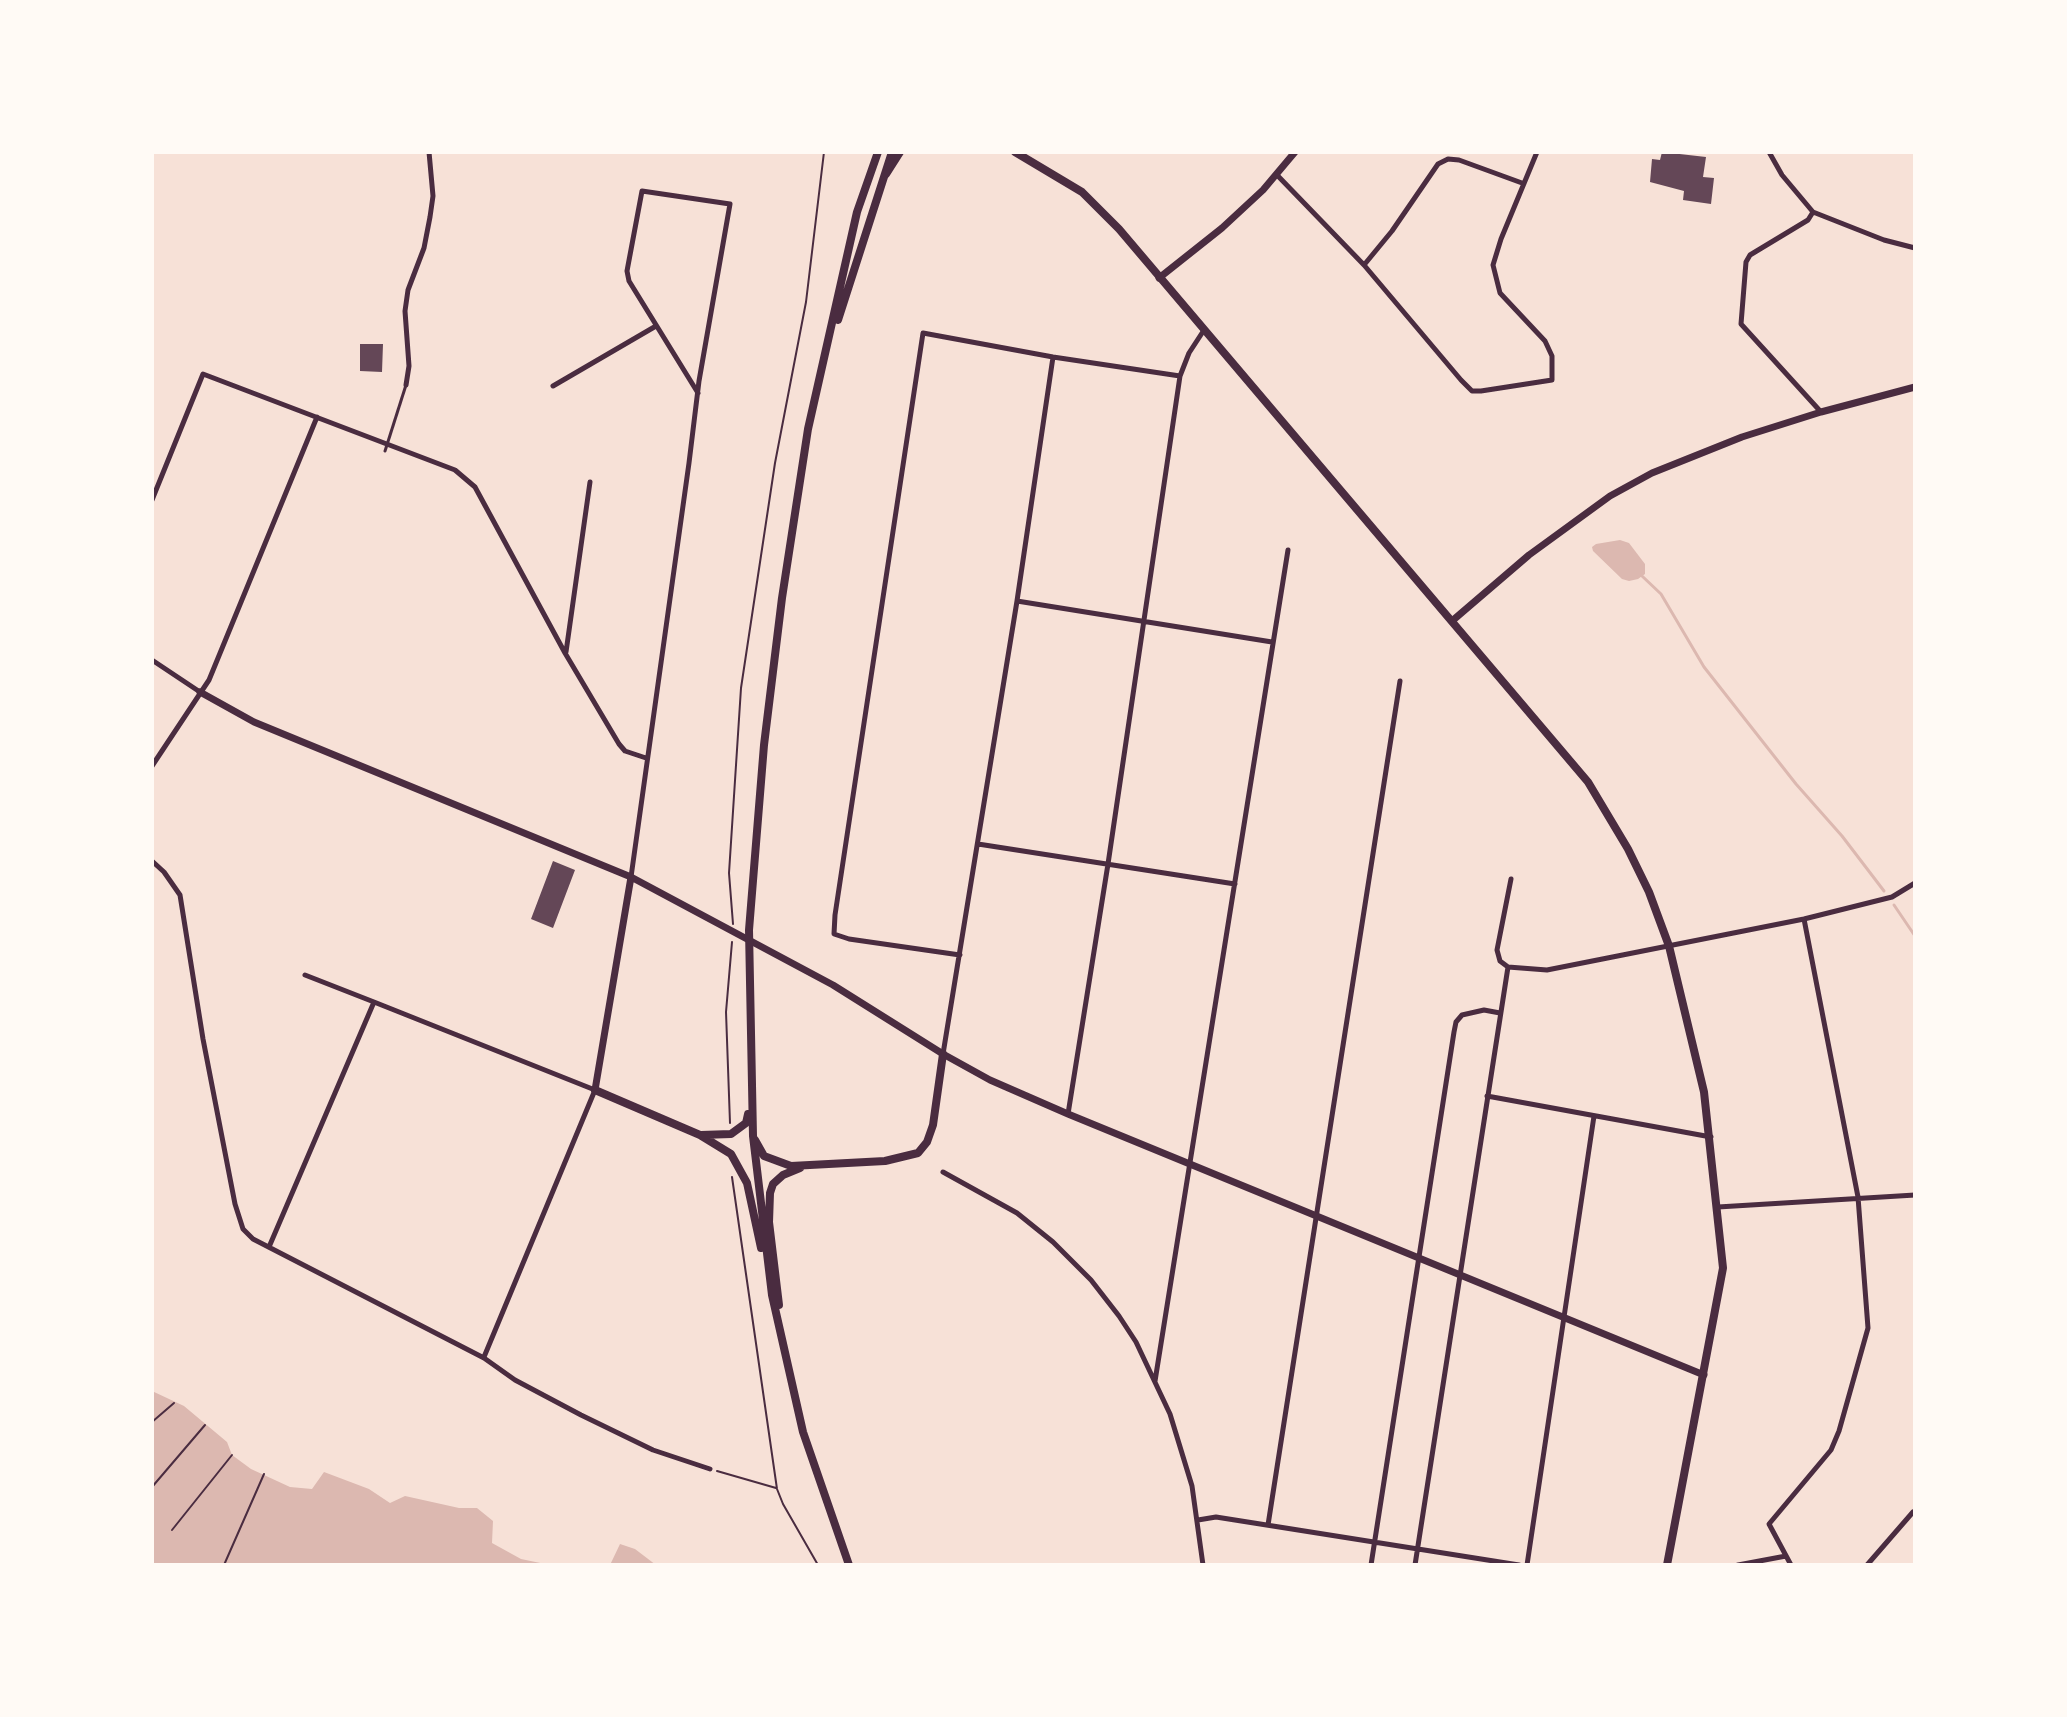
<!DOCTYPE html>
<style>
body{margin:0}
#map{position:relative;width:2067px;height:1717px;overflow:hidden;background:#f7e1d7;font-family:"Exo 2",sans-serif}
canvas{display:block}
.frame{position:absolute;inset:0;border:154px solid #fffaf5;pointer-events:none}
</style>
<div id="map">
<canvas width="2067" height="1717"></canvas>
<div class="frame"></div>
</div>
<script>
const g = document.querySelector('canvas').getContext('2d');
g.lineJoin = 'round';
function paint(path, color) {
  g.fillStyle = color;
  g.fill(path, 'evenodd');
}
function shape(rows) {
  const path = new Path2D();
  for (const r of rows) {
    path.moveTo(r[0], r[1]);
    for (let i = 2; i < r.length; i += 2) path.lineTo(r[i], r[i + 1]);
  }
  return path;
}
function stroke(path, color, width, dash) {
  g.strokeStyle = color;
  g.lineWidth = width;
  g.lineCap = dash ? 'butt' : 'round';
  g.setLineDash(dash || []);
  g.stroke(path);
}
paint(shape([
 [1620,540,1629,543,1645,564,1645,574,1638,579,1629,581,1622,579,1593,551,1592,547,1596,544],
 [152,1391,184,1406,227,1442,232,1455,251,1469,290,1487,312,1489,324,1472,369,1489,390,1503,405,1496,459,1508,477,1508,493,1521,492,1543,521,1559,550,1565,152,1565],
 [620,1544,635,1549,656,1565,610,1565]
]), '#dcb8b0');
stroke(shape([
 [1642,576,1661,594,1704,667,1796,784,1842,836,1884,891],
 [1894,905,1915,936]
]), '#dcb8b0', 3);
paint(shape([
 [1662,152,1706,157,1703,177,1714,178,1711,204,1683,200,1684,191,1650,182,1652,159,1660,160],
 [360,344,383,344,382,372,360,371],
 [553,861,575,870,553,928,531,919]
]), '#644757');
stroke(shape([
 [733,924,729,873,741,688,775,463,806,302,824,152],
 [730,1123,726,1012,732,942],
 [732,1177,777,1489,783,1504,818,1565],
 [152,1422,174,1403],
 [717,1471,776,1488],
 [152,1487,205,1425],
 [172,1530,232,1455],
 [224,1565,264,1474]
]), '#4a2c40', 2);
stroke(shape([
 [385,451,406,385]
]), '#4a2c40', 3);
stroke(shape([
 [1769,152,1782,175,1813,212,1884,240,1915,248],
 [1277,175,1364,265,1461,380,1472,391,1481,391,1552,380,1552,356,1545,341,1500,293,1493,265,1501,239,1537,152],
 [1813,212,1808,220,1750,255,1746,262,1741,324,1821,412],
 [1364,265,1392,231,1438,164,1448,159,1459,160,1522,183],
 [406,385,409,366,405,311,408,290,424,248,430,217,433,196,429,152],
 [553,386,656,326],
 [152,500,203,374,455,470,475,487,565,653,619,744,625,751,646,758],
 [1017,601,1272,642],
 [566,652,590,482],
 [152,660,200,692],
 [152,766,209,680,317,417],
 [978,844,1235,884],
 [152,861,164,872,180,895,203,1039,235,1204,243,1229,253,1239,484,1358,515,1380,581,1415,653,1450,710,1469],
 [631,877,689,463,699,381,730,204,642,191,627,271,629,281,698,393],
 [960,955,849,939,834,934,835,915,923,333,1053,357,1180,376],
 [1508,967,1547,970,1804,919,1892,897,1915,883],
 [305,975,374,1002],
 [943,1054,1017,601,1053,357],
 [1487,1096,1711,1137],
 [1068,1114,1108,864,1180,376,1189,353,1204,330],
 [943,1172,1017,1213,1053,1242,1091,1280,1119,1316,1136,1342,1170,1414,1192,1486,1203,1565],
 [1718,1207,1915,1195],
 [269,1247,374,1002,595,1090,484,1357],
 [1155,1381,1288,550],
 [1198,1520,1216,1517,1519,1565],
 [1268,1525,1400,681],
 [1371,1565,1454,1032,1456,1022,1462,1015,1484,1010,1500,1013],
 [1415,1565,1508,967,1500,961,1497,950,1511,879],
 [1527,1565,1594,1116],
 [1738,1565,1786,1556],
 [1791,1565,1769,1524,1831,1450,1839,1431,1868,1328,1858,1197,1804,919],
 [1867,1565,1913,1512]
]), '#4a2c40', 5);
stroke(shape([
 [1159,278,1222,228,1263,190,1295,152],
 [1452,621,1529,555,1610,496,1652,473,1742,437,1821,412,1915,387],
 [200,692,254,722,631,877,833,985,943,1054,990,1080,1068,1114,1704,1375],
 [595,1090,631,877]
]), '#4a2c40', 7);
stroke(shape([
 [1015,152,1082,192,1119,229,1588,782,1628,849,1649,892,1669,946,1704,1092,1723,1268,1667,1565],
 [886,174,900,152]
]), '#4a2c40', 8);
stroke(shape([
 [838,320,892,152],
 [595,1090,700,1135,731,1154,747,1183,761,1248],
 [701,1135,731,1134,746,1123,748,1114],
 [755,1140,764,1156,791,1166,885,1161,918,1153,927,1142,933,1125,943,1054],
 [779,1305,769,1222,770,1193,773,1184,783,1175,800,1168],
 [849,1565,803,1432,772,1295,753,1136,749,930,764,745,782,598,808,429,857,212,878,152]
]), '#4a2c40', 8);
</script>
